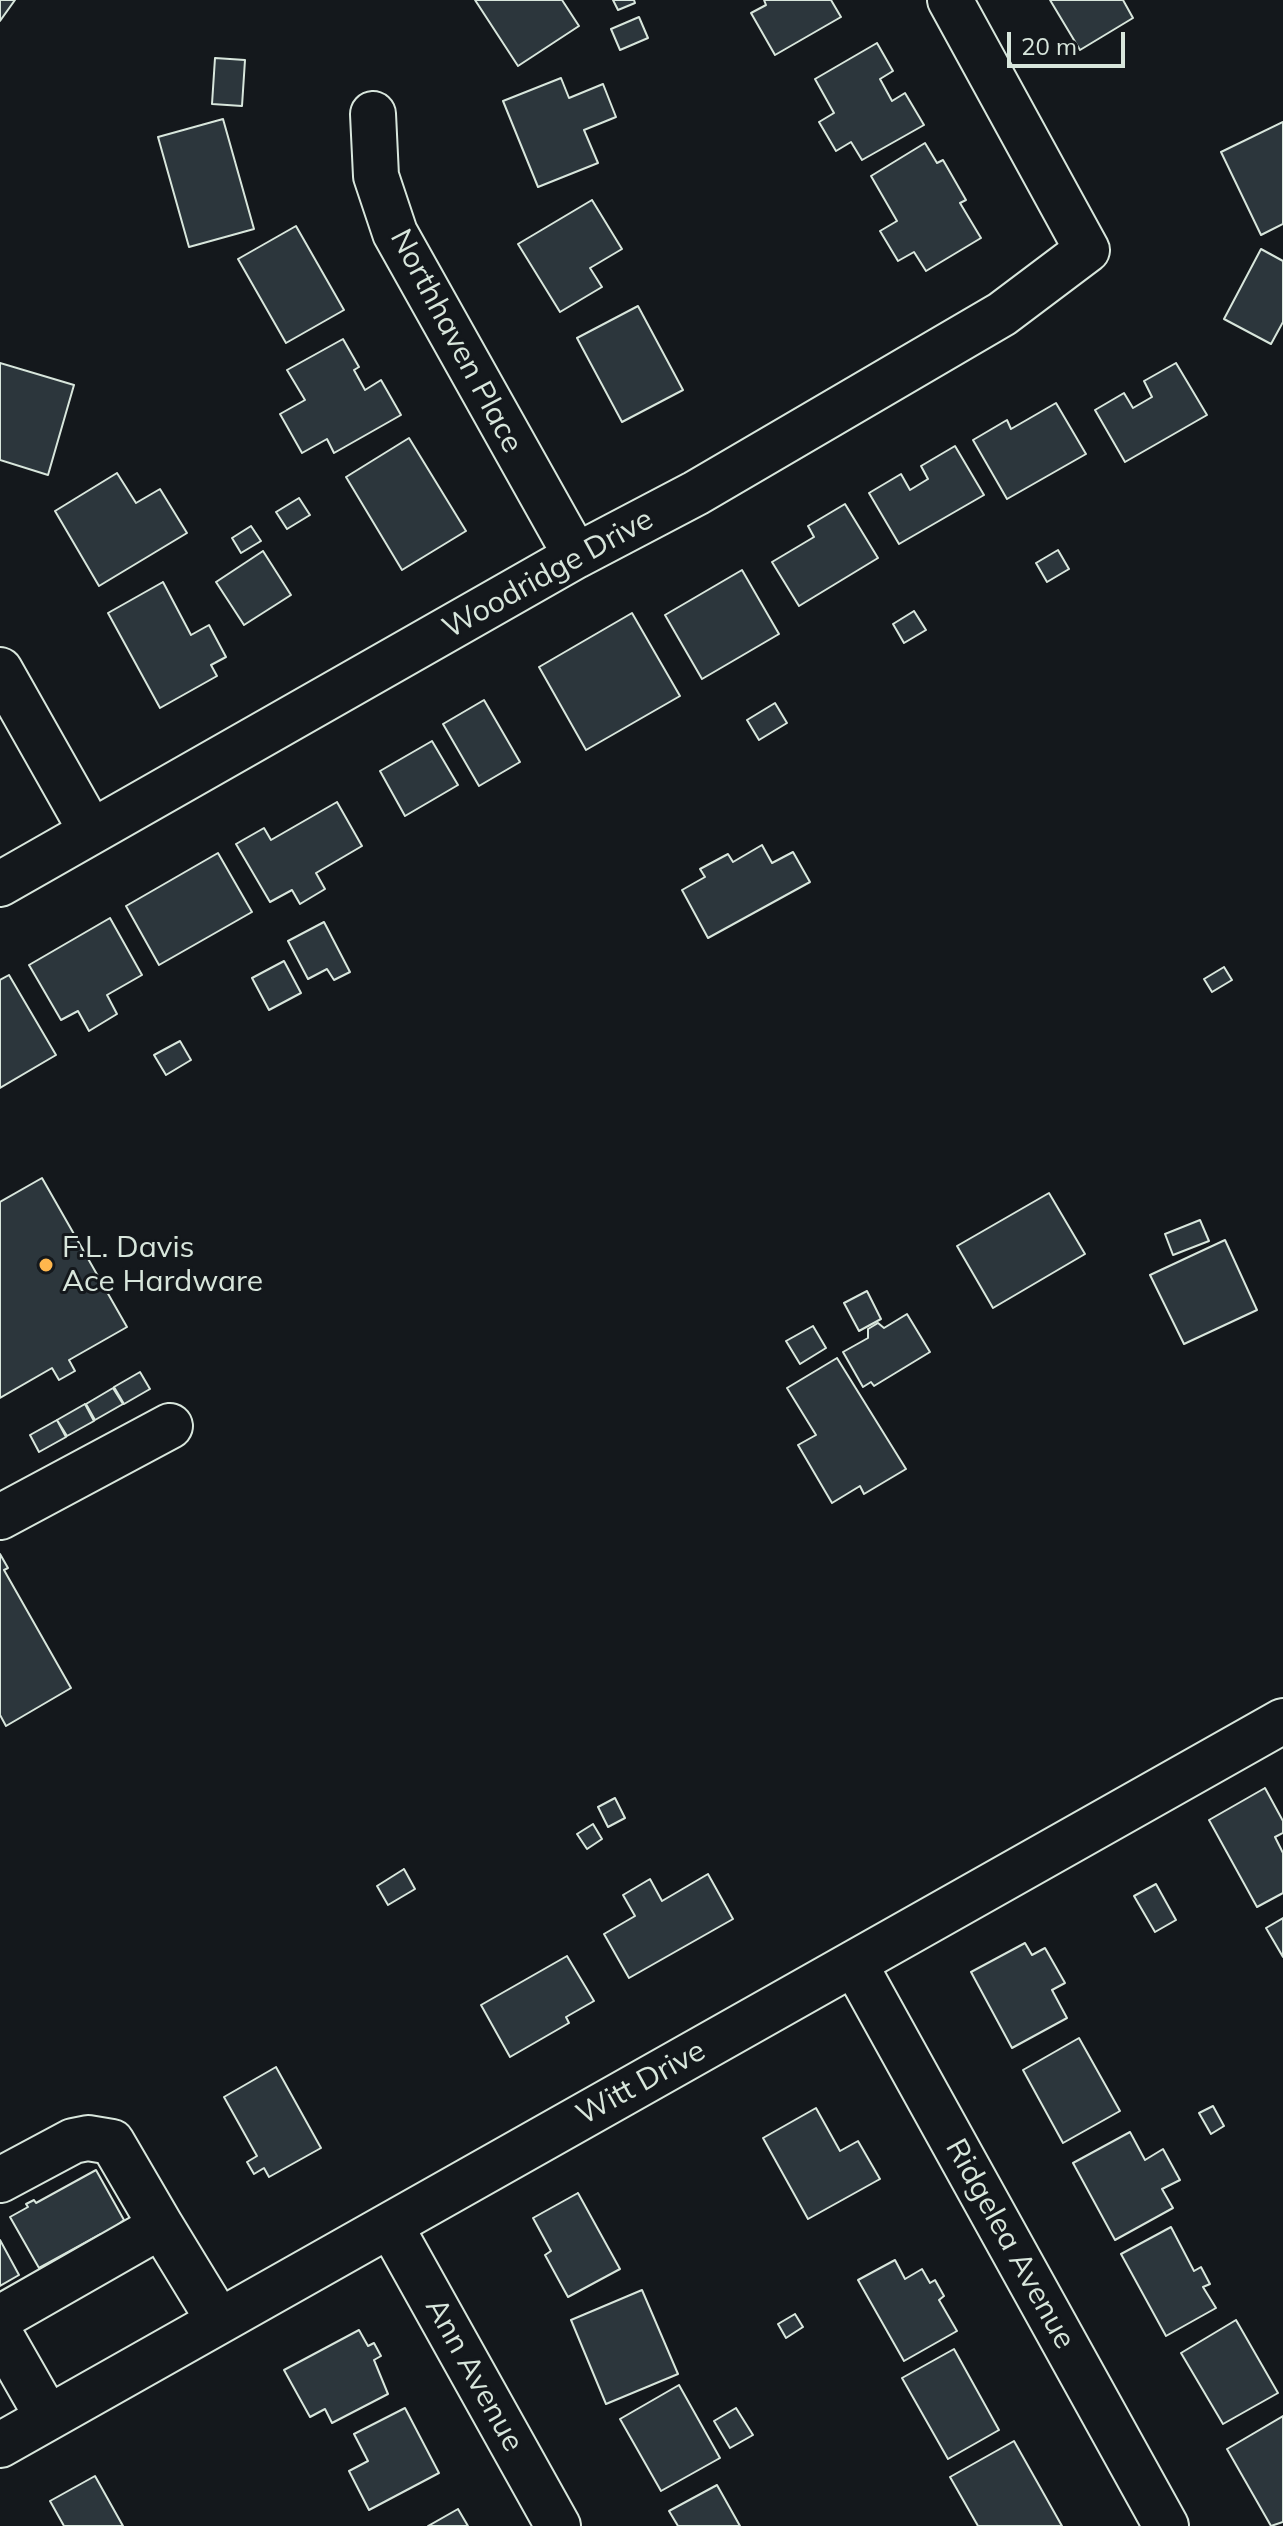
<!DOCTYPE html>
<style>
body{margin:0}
#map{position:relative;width:1283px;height:2526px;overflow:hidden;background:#14181c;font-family:Mulish,sans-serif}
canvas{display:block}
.scale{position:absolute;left:1007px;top:32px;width:118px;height:36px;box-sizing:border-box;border:4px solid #d8e6dc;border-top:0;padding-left:10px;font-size:24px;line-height:28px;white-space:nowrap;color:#d8e6dc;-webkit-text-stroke:6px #14181c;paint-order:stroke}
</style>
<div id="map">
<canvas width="1283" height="2526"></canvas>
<div class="scale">20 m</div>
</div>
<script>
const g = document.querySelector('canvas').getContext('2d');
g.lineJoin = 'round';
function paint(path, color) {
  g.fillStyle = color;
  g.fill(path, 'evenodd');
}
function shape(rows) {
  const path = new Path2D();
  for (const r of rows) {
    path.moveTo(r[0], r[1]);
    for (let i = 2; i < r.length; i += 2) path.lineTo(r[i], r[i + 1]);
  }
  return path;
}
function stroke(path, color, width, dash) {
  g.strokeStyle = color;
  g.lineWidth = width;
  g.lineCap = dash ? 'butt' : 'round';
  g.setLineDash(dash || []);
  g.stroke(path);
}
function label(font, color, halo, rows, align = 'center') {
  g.font = font + ' Mulish,sans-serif';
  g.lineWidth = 6;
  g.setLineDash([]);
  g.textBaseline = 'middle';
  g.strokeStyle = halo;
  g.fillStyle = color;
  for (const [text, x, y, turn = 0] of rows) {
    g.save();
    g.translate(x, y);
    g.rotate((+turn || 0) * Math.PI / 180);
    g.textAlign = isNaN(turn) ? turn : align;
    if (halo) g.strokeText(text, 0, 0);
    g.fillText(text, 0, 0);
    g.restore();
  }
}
const building = shape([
 [0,0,15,0,0,21,0,0],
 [475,0,562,0,579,26,518,66,475,0],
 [613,0,634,0,635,3,618,10,613,0],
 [764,0,831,0,841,17,775,55,751,13,766,5,764,0],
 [1050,0,1123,0,1133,18,1080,50,1050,0],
 [639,17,648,38,620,50,611,29,639,17],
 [877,43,893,71,880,79,892,101,905,93,924,125,862,160,851,142,836,151,819,122,834,113,815,79,877,43],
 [215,58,245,60,242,106,212,104,215,58],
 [561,78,569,98,603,84,616,117,584,130,598,163,538,187,503,101,561,78],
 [223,119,254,229,189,247,158,137,223,119],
 [1283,122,1283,224,1261,235,1221,152,1283,122],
 [925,143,937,163,943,160,966,200,960,203,981,238,926,271,914,252,898,261,880,231,897,221,871,176,925,143],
 [592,200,622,249,590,268,602,287,560,312,518,244,592,200],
 [296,226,344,310,286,343,238,259,296,226],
 [1261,249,1283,261,1283,322,1271,344,1224,319,1261,249],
 [638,306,683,390,622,422,577,338,638,306],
 [343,339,359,367,354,370,365,390,381,380,401,415,334,453,327,439,302,453,280,414,305,400,287,370,343,339],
 [0,363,74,385,48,475,0,460,0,363],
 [1176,363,1207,415,1125,462,1095,410,1124,393,1133,408,1152,397,1144,381,1176,363],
 [1056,403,1086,454,1007,499,973,440,1007,420,1011,429,1056,403],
 [409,438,466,531,402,570,346,477,409,438],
 [955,446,984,495,899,544,869,493,901,474,910,490,928,479,921,466,955,446],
 [117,473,136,503,160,489,187,533,99,586,55,511,117,473],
 [299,498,310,515,287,529,276,512,299,498],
 [845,504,878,558,799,606,772,562,814,537,808,526,845,504],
 [251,526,261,541,241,553,232,538,251,526],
 [1058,550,1069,569,1047,582,1036,563,1058,550],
 [263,551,291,595,244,625,216,582,263,551],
 [742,570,779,634,702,679,665,615,742,570],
 [163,582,191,635,209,625,226,657,211,665,217,676,160,708,108,613,163,582],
 [914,611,926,630,904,643,893,624,914,611],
 [632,613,680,696,586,750,539,667,632,613],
 [484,700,520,762,479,786,443,724,484,700],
 [775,703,787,723,759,740,747,720,775,703],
 [432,741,458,785,405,816,380,771,432,741],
 [337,802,362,846,316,873,325,889,300,904,292,890,270,902,236,844,264,828,271,840,337,802],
 [762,845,772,863,793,852,810,882,708,938,682,890,705,877,700,869,728,854,733,862,762,845],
 [218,853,252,912,159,965,126,906,218,853],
 [110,918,142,975,107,995,117,1014,89,1031,78,1011,61,1020,29,965,110,918],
 [324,922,350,972,334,980,327,969,308,979,288,941,324,922],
 [284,961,301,993,269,1010,252,978,284,961],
 [1224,967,1232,980,1212,992,1204,979,1224,967],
 [9,975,56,1055,0,1088,0,980,9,975],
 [180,1041,191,1060,166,1075,154,1055,180,1041],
 [42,1178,127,1327,69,1360,75,1371,59,1380,52,1368,0,1398,0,1202,42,1178],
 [1049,1193,1085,1254,993,1308,957,1246,1049,1193],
 [1200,1220,1209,1241,1173,1255,1165,1234,1200,1220],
 [1225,1240,1257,1310,1184,1344,1150,1275,1225,1240],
 [867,1291,881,1319,859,1331,844,1303,867,1291],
 [907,1314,930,1352,874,1386,871,1382,863,1387,843,1352,868,1338,868,1329,878,1323,884,1328,907,1314],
 [813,1326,826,1348,800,1364,786,1341,813,1326],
 [837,1358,906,1469,864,1494,860,1486,832,1503,798,1445,816,1435,787,1388,837,1358],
 [140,1372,150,1389,124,1404,114,1387,140,1372],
 [113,1388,123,1404,95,1420,86,1404,113,1388],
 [85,1404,94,1421,67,1436,57,1420,85,1404],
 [57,1420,66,1437,39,1452,30,1435,57,1420],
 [0,1554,8,1568,4,1570,71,1688,6,1726,0,1715,0,1554],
 [1265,1788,1283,1821,1283,1833,1275,1837,1283,1853,1283,1893,1257,1907,1209,1820,1265,1788],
 [615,1798,625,1818,608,1827,598,1807,615,1798],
 [593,1824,602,1839,587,1849,577,1834,593,1824],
 [404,1869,415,1889,388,1905,377,1886,404,1869],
 [708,1874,733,1919,629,1978,604,1934,635,1916,623,1895,650,1879,662,1901,708,1874],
 [1156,1884,1176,1920,1155,1932,1134,1896,1156,1884],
 [1283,1918,1283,1957,1266,1928,1283,1918],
 [1025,1943,1032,1955,1045,1948,1065,1983,1052,1990,1067,2018,1012,2048,971,1972,1025,1943],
 [567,1956,594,2001,566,2017,569,2023,510,2057,481,2005,567,1956],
 [1079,2038,1120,2111,1063,2143,1023,2070,1079,2038],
 [276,2067,321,2148,269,2177,264,2168,254,2174,247,2162,257,2156,224,2097,276,2067],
 [1213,2106,1224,2126,1211,2134,1199,2113,1213,2106],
 [816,2108,840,2151,858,2141,880,2179,808,2219,763,2138,816,2108],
 [1130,2132,1145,2160,1163,2149,1180,2180,1162,2189,1173,2208,1115,2240,1073,2163,1130,2132],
 [96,2170,124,2220,103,2236,101,2234,39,2268,10,2217,28,2207,26,2204,34,2200,36,2203,96,2170],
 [578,2193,620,2269,568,2297,545,2255,551,2251,533,2218,578,2193],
 [1171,2227,1194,2271,1201,2267,1210,2284,1203,2287,1216,2308,1166,2336,1121,2254,1171,2227],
 [0,2240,19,2275,0,2286,0,2240],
 [895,2260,905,2279,922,2269,930,2283,935,2280,944,2296,939,2300,957,2331,904,2361,858,2280,895,2260],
 [642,2290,678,2374,606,2404,571,2320,642,2290],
 [795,2314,803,2327,786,2338,778,2324,795,2314],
 [1236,2320,1278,2393,1223,2424,1181,2353,1236,2320],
 [359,2330,368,2346,374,2343,381,2356,374,2360,388,2394,332,2423,325,2409,310,2417,284,2370,359,2330],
 [954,2349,999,2430,948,2459,902,2378,954,2349],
 [679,2385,720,2458,661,2491,620,2419,679,2385],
 [405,2408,439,2473,369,2510,349,2471,368,2461,354,2434,405,2408],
 [736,2408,753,2435,730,2448,714,2421,736,2408],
 [1283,2416,1283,2522,1271,2526,1227,2449,1283,2416],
 [1014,2441,1062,2526,978,2526,950,2477,1014,2441],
 [95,2476,123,2526,64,2526,50,2501,95,2476],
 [717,2485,740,2526,678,2526,669,2511,717,2485],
 [458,2509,468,2526,428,2526,458,2509]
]);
paint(building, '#2c363c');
stroke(building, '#d8e6dc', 2);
const minor = shape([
 [373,114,376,176,395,233,576,556],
 [0,670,91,831],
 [0,884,576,556,696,493,1002,314,1087,250,950,0],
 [0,1517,170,1426],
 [854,1963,1166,2526],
 [0,2180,73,2141,88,2138,112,2142,161,2226,0,2318],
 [390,2225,558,2526],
 [161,2226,219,2321],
 [0,2334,48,2418],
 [0,2445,1283,1721]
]);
stroke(minor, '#d8e6dc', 48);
stroke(minor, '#14181c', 44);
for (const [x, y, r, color] of [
 [46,1265,8,"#ffb74d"]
]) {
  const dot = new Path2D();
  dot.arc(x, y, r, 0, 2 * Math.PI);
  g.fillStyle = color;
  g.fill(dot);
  stroke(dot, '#14181c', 3);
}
label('30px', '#d8e6dc', '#14181c', [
 ["Northhaven Place",456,341,62],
 ["Woodridge Drive",548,574,-29],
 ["Witt Drive",641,2083,-29],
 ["Ridgelea Avenue",1010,2244,61],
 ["Ann Avenue",474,2375,61]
]);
label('30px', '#d8e6dc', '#14181c', [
 ["F.L. Davis",62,1248],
 ["Ace Hardware",62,1282]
], 'left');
</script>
